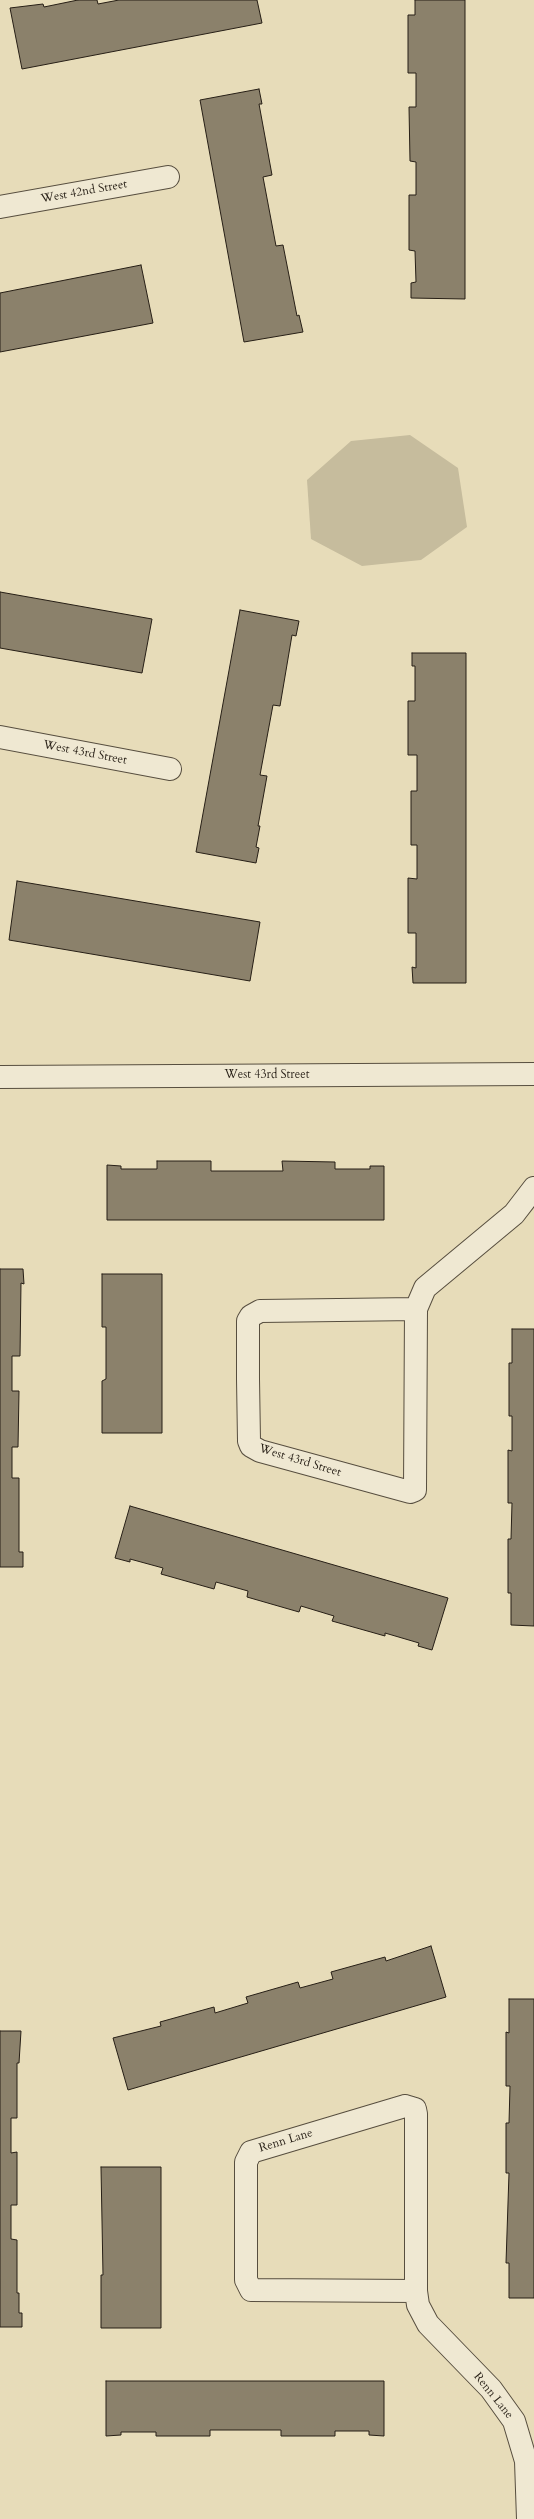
<!DOCTYPE html>
<style>
body{margin:0}
canvas{display:block;background:#e7dcb9}
</style>
<canvas width="534" height="2519"></canvas>
<script>
const g = document.querySelector('canvas').getContext('2d');
g.lineJoin = 'round';
function paint(path, color) {
  g.fillStyle = color;
  g.fill(path, 'evenodd');
}
function shape(rows) {
  const path = new Path2D();
  for (const r of rows) {
    path.moveTo(r[0], r[1]);
    for (let i = 2; i < r.length; i += 2) path.lineTo(r[i], r[i + 1]);
  }
  return path;
}
function stroke(path, color, width, dash) {
  g.strokeStyle = color;
  g.lineWidth = width;
  g.lineCap = dash ? 'butt' : 'round';
  g.setLineDash(dash || []);
  g.stroke(path);
}
function label(font, color, halo, rows, align = 'center') {
  g.font = font + ' Cardo,serif';
  g.lineWidth = 3;
  g.setLineDash([]);
  g.textBaseline = 'middle';
  g.strokeStyle = halo;
  g.fillStyle = color;
  for (const [text, x, y, turn = 0] of rows) {
    g.save();
    g.translate(x, y);
    g.rotate((+turn || 0) * Math.PI / 180);
    g.textAlign = isNaN(turn) ? turn : align;
    if (halo) g.strokeText(text, 0, 0);
    g.fillText(text, 0, 0);
    g.restore();
  }
}
paint(shape([
 [410,435,458,468,467,527,421,560,362,566,311,539,307,480,351,441]
]), '#c6bc9d');
const building = shape([
 [78,0,97,0,98,4,119,0,257,0,262,23,22,69,10,8,43,4,44,7,78,0],
 [415,0,465,0,465,299,411,298,411,283,416,282,415,251,409,250,409,195,416,195,416,162,410,161,409,107,416,107,416,73,408,73,408,15,415,15,415,0],
 [259,89,262,104,259,104,272,175,263,177,276,246,283,245,297,316,299,315,303,332,244,342,200,100,259,89],
 [141,265,153,323,0,352,0,293,141,265],
 [0,592,152,619,142,673,0,648,0,592],
 [240,610,299,621,296,636,292,635,280,706,273,705,260,775,267,776,258,826,260,826,256,847,259,848,256,863,196,852,240,610],
 [412,653,466,653,466,983,413,983,412,967,416,968,416,933,408,933,408,878,417,879,417,845,411,845,411,791,417,791,417,755,408,755,408,701,415,701,415,666,412,666,412,653],
 [17,881,260,922,250,981,9,940,17,881],
 [157,1161,211,1161,211,1171,283,1171,282,1161,335,1162,335,1169,370,1169,370,1166,384,1166,384,1220,107,1220,107,1165,121,1166,121,1169,157,1169,157,1161],
 [0,1269,23,1269,24,1284,21,1283,20,1356,12,1356,12,1391,19,1391,18,1447,12,1447,12,1478,19,1478,19,1552,23,1552,23,1567,0,1567,0,1269],
 [102,1274,162,1274,162,1433,102,1433,102,1381,106,1379,106,1327,102,1327,102,1274],
 [512,1329,534,1329,534,1626,511,1625,511,1593,508,1593,508,1539,511,1539,512,1503,508,1503,508,1450,512,1451,512,1416,509,1416,509,1363,512,1363,512,1329],
 [130,1506,448,1598,432,1650,418,1646,419,1643,385,1633,385,1636,332,1621,334,1616,301,1606,299,1612,247,1597,248,1591,216,1582,214,1589,161,1574,163,1568,130,1559,130,1562,115,1558,130,1506],
 [431,1946,446,1997,128,2090,113,2038,161,2026,160,2022,214,2007,215,2013,248,2003,246,1997,298,1982,300,1988,333,1979,331,1972,385,1957,386,1961,431,1946],
 [509,1999,534,1999,534,2298,509,2298,509,2263,506,2263,509,2173,506,2173,506,2123,509,2123,510,2086,506,2086,506,2032,509,2033,509,1999],
 [0,2031,21,2031,19,2063,17,2063,17,2118,11,2118,11,2153,17,2152,17,2205,11,2205,11,2239,17,2240,17,2293,19,2293,19,2313,22,2313,22,2327,0,2327,0,2031],
 [101,2167,161,2167,161,2328,101,2328,101,2275,103,2275,101,2167],
 [106,2381,384,2381,384,2436,369,2435,369,2431,335,2431,335,2436,281,2436,281,2430,210,2430,210,2436,156,2436,156,2432,121,2432,121,2435,106,2436,106,2381]
]);
paint(building, '#8b816b');
stroke(building, '#271f16', 1);
const minor = shape([
 [0,207,168,177],
 [0,737,170,769],
 [0,1077,534,1074],
 [416,1309,415,1490,410,1492,260,1451,251,1446,249,1441,248,1379,248,1321,251,1316,260,1311,416,1309],
 [416,1309,425,1288,514,1214,534,1188],
 [405,2106,415,2109,416,2114,416,2291,251,2290,246,2280,246,2162,251,2152,405,2106],
 [416,2291,418,2305,428,2324,491,2389,514,2421,526,2461,528,2519]
]);
stroke(minor, '#574e3f', 24);
stroke(minor, '#efe8d2', 22);
label('12px', '#271f16', '#efe8d2', [
 ["West 42nd Street",84,192,-10],
 ["West 43rd Street",85,753,11],
 ["West 43rd Street",267,1075],
 ["West 43rd Street",300,1461,17],
 ["Renn Lane",286,2141,-17],
 ["Renn Lane",493,2396,51]
]);
</script>
